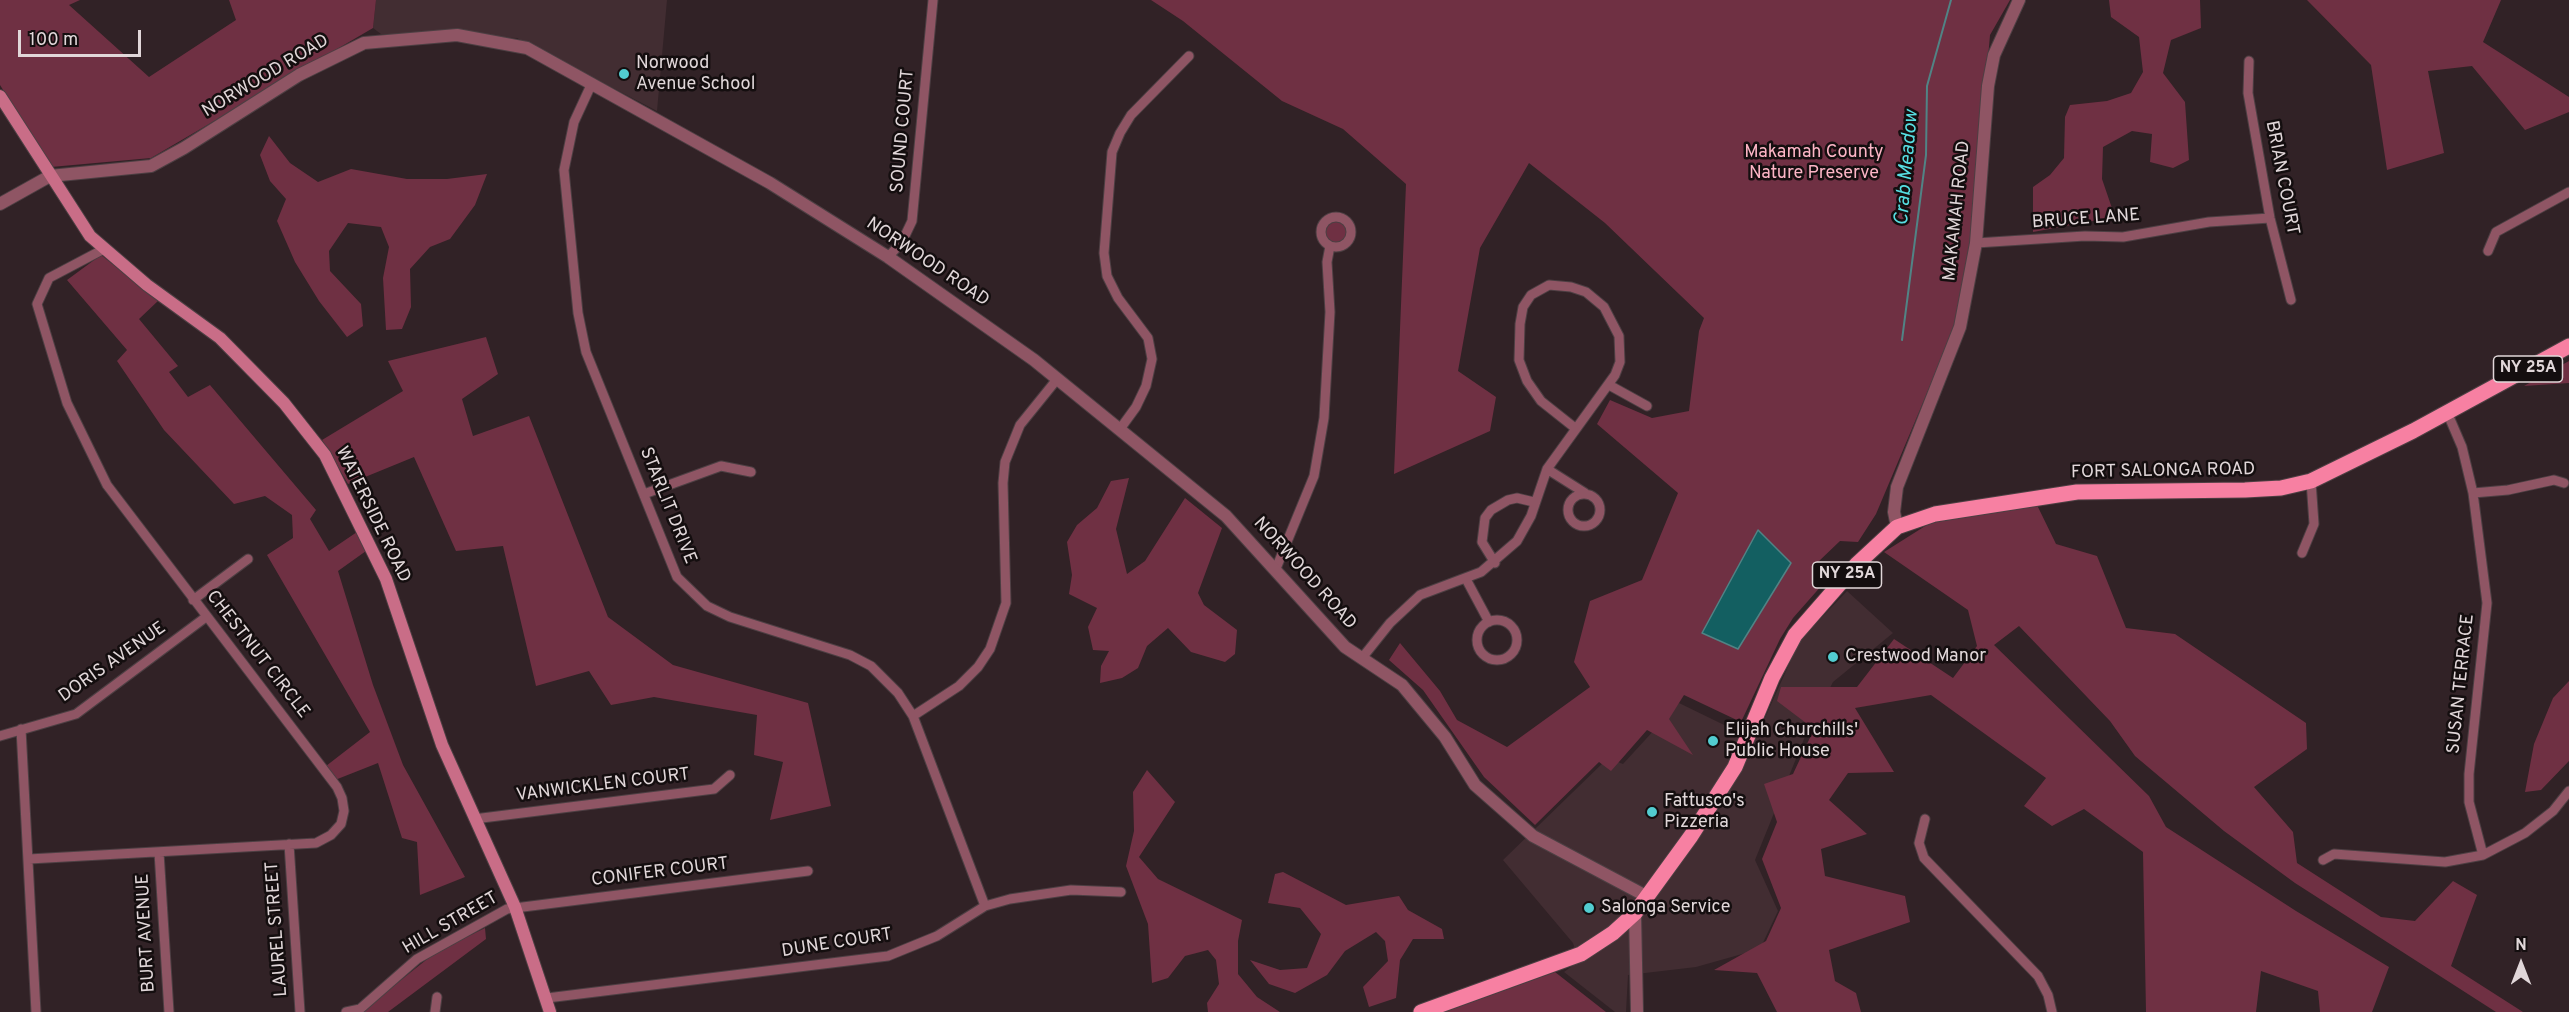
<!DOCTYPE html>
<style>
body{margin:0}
#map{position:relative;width:2569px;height:1012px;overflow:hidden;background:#312226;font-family:Overpass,sans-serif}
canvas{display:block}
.north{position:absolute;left:2491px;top:934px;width:60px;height:60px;-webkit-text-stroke:4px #140e0f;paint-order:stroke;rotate:0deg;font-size:16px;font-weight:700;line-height:24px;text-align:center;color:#e1d7d9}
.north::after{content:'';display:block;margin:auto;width:21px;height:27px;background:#e1d7d9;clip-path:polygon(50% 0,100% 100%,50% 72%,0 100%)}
.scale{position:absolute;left:18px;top:30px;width:123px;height:27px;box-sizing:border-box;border:3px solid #e1d7d9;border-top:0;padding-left:8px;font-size:18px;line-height:21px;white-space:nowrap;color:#e1d7d9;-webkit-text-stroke:4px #140e0f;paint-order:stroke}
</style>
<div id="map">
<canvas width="2569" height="1012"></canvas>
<div class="north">N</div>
<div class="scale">100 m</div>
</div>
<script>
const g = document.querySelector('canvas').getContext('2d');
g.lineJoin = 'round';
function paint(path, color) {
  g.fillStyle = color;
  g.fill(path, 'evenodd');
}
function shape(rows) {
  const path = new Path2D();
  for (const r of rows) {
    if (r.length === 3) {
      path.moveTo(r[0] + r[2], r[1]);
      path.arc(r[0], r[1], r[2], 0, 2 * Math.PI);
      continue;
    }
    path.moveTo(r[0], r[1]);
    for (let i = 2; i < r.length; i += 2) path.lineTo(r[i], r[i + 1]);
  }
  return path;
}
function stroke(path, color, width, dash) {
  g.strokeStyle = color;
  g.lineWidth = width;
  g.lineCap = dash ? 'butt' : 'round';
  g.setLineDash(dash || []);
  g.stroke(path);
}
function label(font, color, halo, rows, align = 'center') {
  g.font = font + ' Overpass,sans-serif';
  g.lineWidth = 5;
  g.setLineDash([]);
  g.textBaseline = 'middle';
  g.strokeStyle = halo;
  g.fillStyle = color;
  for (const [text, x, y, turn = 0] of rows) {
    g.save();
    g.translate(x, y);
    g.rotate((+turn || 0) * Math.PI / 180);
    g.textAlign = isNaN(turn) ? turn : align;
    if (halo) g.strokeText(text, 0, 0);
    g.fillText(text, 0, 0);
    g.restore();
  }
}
paint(shape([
 [376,0,667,0,657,111,517,38,381,34,373,28],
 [1847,591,1893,633,1833,682,1804,739,1755,860,1778,911,1760,949,1696,967,1628,975,1626,1012,1615,1012,1564,972,1579,961,1573,943,1503,860,1608,758,1623,764,1679,703,1755,740,1800,640]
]), '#422d32');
paint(shape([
 [0,0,80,0,69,5,149,77,236,20,229,0,376,0,373,28,151,158,51,167,0,85],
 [1151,0,2010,0,1990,35,1974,219,1957,322,1876,514,1858,542,1840,541,1818,562,1830,576,1793,618,1780,639,1741,722,1684,695,1669,719,1693,755,1647,730,1611,771,1599,762,1535,825,1484,777,1423,690,1389,660,1400,643,1440,691,1457,720,1507,747,1590,687,1574,662,1590,601,1642,580,1678,493,1597,424,1610,400,1652,418,1689,411,1699,331,1704,318,1605,223,1529,163,1480,248,1458,371,1496,397,1490,431,1394,474,1406,184,1343,129,1282,101,1183,21],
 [2109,0,2200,0,2201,28,2171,40,2163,73,2185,102,2189,160,2173,168,2150,162,2152,134,2132,131,2103,147,2102,179,2115,217,2033,232,2033,187,2050,175,2064,158,2065,117,2070,105,2107,101,2131,93,2143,72,2139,37,2111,17],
 [2307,0,2501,0,2483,42,2569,97,2569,112,2525,130,2472,66,2428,71,2444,153,2387,170,2371,65],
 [269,136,290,163,318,182,351,169,407,179,447,179,487,174,475,205,450,239,430,247,410,269,411,307,402,329,386,330,383,278,389,247,381,227,348,223,329,251,330,271,361,304,363,326,347,337,319,301,295,262,277,221,286,199,270,181,260,155],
 [1336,231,12],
 [101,255,159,300,139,319,178,366,169,372,188,397,210,385,316,510,310,519,329,551,357,532,366,551,338,571,373,685,403,765,465,877,420,895,417,842,402,838,378,763,335,780,326,766,370,732,267,555,293,538,292,515,265,496,234,504,164,430,117,361,127,350,67,280],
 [486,337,498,374,462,399,473,436,529,416,608,617,673,665,808,703,831,806,770,820,783,762,754,755,757,715,654,697,611,705,589,671,536,686,503,546,456,551,414,457,348,484,322,440,403,391,388,361],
 [2569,361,2569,383,2524,386],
 [1129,478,1116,529,1127,574,1145,561,1185,498,1222,528,1198,593,1204,605,1237,630,1235,654,1225,662,1191,652,1168,628,1147,646,1138,668,1122,678,1100,683,1101,666,1109,651,1093,650,1088,627,1097,608,1069,594,1072,575,1067,542,1077,525,1097,508,1111,481],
 [2037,505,2056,544,2097,556,2126,628,2175,634,2306,723,2307,749,2254,787,2293,832,2297,863,2381,917,2415,921,2453,881,2477,895,2451,966,2523,1012,2496,1012,2295,883,2224,831,2135,756,2110,721,2019,626,1994,645,2149,796,2166,827,2296,911,2389,967,2372,1012,2320,1012,2318,991,2261,971,2256,1012,2146,1012,2143,852,2084,809,2052,826,2024,806,2046,778,1931,695,1855,708,1894,772,1848,773,1829,800,1867,834,1821,849,1825,876,1905,896,1910,922,1829,950,1835,981,1856,993,1861,1012,1777,1012,1757,973,1714,970,1766,941,1781,908,1762,859,1777,822,1764,784,1793,774,1814,729,1777,701,1781,687,1857,687,1894,639,1953,678,1977,646,1968,610,1884,552,1930,523],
 [2569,681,2569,761,2541,790,2525,792,2534,744,2553,698],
 [1147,770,1175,802,1139,857,1158,879,1242,920,1238,941,1238,974,1257,997,1280,1012,1208,1012,1207,1003,1219,984,1216,960,1208,950,1185,956,1168,978,1152,983,1148,924,1126,866,1134,831,1133,792],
 [1283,872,1346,905,1399,896,1408,910,1442,929,1444,939,1413,939,1400,960,1396,998,1369,1007,1363,987,1388,961,1385,941,1376,932,1345,951,1327,975,1295,993,1269,984,1250,960,1280,970,1307,968,1321,934,1300,908,1268,903,1275,874],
 [485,928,486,939,388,1012,361,1012,436,952],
 [1555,972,1606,1012,1444,1012]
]), '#6f3043');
const water = shape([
 [1758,530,1791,563,1738,649,1702,633,1758,530]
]);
paint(water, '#135f61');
stroke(water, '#518385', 1.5);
stroke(shape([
 [1902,340,1926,155,1927,86,1951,0]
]), '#518385', 2);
const minor = shape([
 [2249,61,2248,93,2270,218,2291,300],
 [592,83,574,122,564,170,578,313,586,352,677,577,707,606,730,617,850,655,871,666,898,693,913,716,985,906],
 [1336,232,15],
 [1976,243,2085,236,2123,237,2209,222,2270,218],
 [2488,251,2496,232,2569,192],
 [888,257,902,242,912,221,933,0],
 [1609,385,1647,406],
 [2447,412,2462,447,2473,493,2487,603,2469,774,2469,802,2483,855],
 [1120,429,1136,407,1146,386,1152,359,1148,338,1118,298,1107,276,1104,253,1112,152,1120,133,1131,115,1189,56],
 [1547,469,1585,493],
 [2473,493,2508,490,2554,480,2564,483],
 [1584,510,16],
 [644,494,721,466,751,472],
 [2302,553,2314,524,2311,481],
 [1495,563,1482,542,1485,518,1491,510,1508,500,1517,498,1534,502],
 [1275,571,1314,476,1324,418,1330,312,1327,262,1330,246],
 [1466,579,1489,622],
 [193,600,248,559],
 [1497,640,20],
 [1362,658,1390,623,1420,595,1481,572,1517,541,1531,516,1547,469,1615,375,1620,362,1619,336,1604,307,1586,292,1571,287,1549,285,1531,295,1523,307,1520,324,1519,360,1527,381,1541,401,1575,428],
 [913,716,959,686,978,667,990,649,1006,603,1003,483,1005,462,1020,425,1058,378],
 [21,729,36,1012],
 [0,736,76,714,206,617],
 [474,819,714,789,730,775],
 [1925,819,1919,843,1924,858,2038,976,2048,995,2052,1012],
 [289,844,300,1012],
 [159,852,169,1012],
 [29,859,316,843,331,835,341,824,344,811,342,798,337,787,107,485,67,403,37,304,49,278,104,249],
 [2323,860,2334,854,2445,862,2483,855,2525,833,2553,811,2569,791],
 [547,998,888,956,937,936,985,906,1010,899,1071,890,1121,892],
 [346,1012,360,1009,417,959,507,909,808,871],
 [435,1012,437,997]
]);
const tertiary = shape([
 [0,204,50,176,151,166,184,148,299,75,364,43,457,35,527,48,770,183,888,257,1034,360,1226,516,1345,647,1402,685,1445,737,1475,785,1533,836,1646,896],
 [1897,527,1894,512,1897,487,1960,327,1976,243,1988,86,1994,55,2019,0],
 [1635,913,1637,1012]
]);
const secondary = shape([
 [0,96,90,236,147,285,220,338,284,403,325,455,386,579,442,745,515,907,550,1012]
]);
const primary = shape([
 [1421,1012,1581,954,1613,933,1635,913,1691,836,1735,767,1772,678,1795,635,1857,564,1897,527,1935,514,2077,492,2245,490,2281,488,2311,481,2413,431,2569,346]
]);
stroke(minor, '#4d3f43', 11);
stroke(tertiary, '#4d3f43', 14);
stroke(secondary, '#4d3f43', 14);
stroke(primary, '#4d3f43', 17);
stroke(minor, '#8f5564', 9);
stroke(tertiary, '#8f5564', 12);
stroke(secondary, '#c96d87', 12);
stroke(primary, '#f780a2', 15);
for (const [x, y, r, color] of [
 [624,74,6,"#52ccd0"],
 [1833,657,6,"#52ccd0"],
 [1713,741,6,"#52ccd0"],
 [1652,812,6,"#52ccd0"],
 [1589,908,6,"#52ccd0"]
]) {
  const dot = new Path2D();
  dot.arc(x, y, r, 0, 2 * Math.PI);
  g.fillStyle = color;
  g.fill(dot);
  stroke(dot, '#140e0f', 2);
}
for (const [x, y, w] of [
 [2528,369,69],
 [1847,575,69]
]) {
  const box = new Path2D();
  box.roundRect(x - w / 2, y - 13, w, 26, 4.5);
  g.fillStyle = '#140e0f';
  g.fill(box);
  stroke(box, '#e1d7d9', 1.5);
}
label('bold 16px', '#e1d7d9', null, [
 ["NY 25A",2528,369],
 ["NY 25A",1847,575]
]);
label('18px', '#e1d7d9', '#140e0f', [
 ["Norwood",636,64],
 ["Avenue School",636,85],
 ["Crestwood Manor",1845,657],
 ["Elijah Churchills'",1725,731],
 ["Public House",1725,752],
 ["Fattusco's",1664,802],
 ["Pizzeria",1664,823],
 ["Salonga Service",1601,908]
], 'left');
label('18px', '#e1d7d9', '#140e0f', [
 ["NORWOOD ROAD",266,77,-31],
 ["SOUND COURT",904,131,-85],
 ["BRIAN COURT",2281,178,79],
 ["MAKAMAH ROAD",1958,211,-84],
 ["BRUCE LANE",2086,220,-4],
 ["NORWOOD ROAD",927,263,34],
 ["FORT SALONGA ROAD",2163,472,-1],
 ["STARLIT DRIVE",667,506,68],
 ["WATERSIDE ROAD",372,515,64],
 ["NORWOOD ROAD",1304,574,48],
 ["CHESTNUT CIRCLE",257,655,52],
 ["DORIS AVENUE",113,663,-35],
 ["SUSAN TERRACE",2462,684,-84],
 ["VANWICKLEN COURT",603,786,-7],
 ["CONIFER COURT",660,873,-7],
 ["HILL STREET",451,924,-30],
 ["LAUREL STREET",278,929,-94],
 ["BURT AVENUE",147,933,-93],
 ["DUNE COURT",837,944,-9]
]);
label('18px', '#fdb5c6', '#140e0f', [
 ["Makamah County",1814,153],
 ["Nature Preserve",1814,174]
]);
label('italic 20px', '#57dee2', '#140e0f', [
 ["Crab Meadow",1908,168,-85]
]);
</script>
